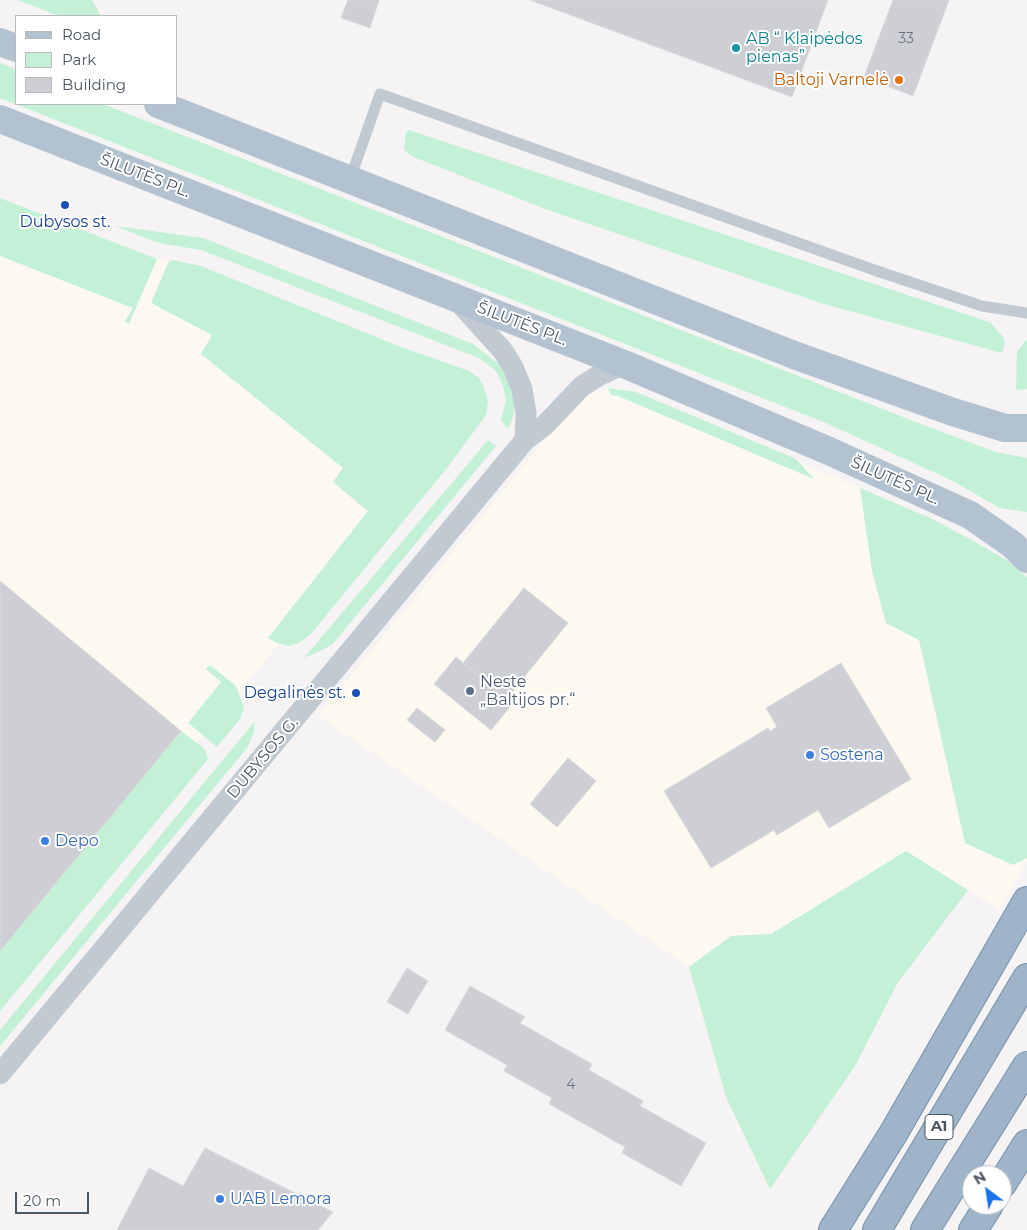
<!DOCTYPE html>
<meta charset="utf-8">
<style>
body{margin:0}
#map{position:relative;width:1027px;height:1230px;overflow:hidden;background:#f5f3f3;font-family:Montserrat,sans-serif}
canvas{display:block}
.legend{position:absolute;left:15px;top:15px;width:162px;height:90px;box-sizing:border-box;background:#fff;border:1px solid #b7bbc0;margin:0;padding:6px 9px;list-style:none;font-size:15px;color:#4a5661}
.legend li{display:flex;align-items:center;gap:10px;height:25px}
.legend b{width:25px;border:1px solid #b7bbc0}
.north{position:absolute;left:962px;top:1165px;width:50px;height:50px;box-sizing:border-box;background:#fff;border:1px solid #b7bbc0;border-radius:50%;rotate:329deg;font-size:14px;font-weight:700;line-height:20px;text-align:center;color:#4a5661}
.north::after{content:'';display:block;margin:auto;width:18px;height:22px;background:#1a73e8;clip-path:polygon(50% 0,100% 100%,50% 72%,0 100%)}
.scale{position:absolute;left:15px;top:1192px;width:74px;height:22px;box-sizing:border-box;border:2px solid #4a5661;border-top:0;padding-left:6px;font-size:15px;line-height:18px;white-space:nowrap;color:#4a5661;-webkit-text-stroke:4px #fff;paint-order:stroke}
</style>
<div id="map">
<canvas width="1027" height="1230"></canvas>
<ul class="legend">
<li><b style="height:6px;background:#b3c2d1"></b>Road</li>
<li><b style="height:14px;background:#c3f1d5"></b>Park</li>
<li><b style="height:14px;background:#cdcfd5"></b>Building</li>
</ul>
<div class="north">N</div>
<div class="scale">20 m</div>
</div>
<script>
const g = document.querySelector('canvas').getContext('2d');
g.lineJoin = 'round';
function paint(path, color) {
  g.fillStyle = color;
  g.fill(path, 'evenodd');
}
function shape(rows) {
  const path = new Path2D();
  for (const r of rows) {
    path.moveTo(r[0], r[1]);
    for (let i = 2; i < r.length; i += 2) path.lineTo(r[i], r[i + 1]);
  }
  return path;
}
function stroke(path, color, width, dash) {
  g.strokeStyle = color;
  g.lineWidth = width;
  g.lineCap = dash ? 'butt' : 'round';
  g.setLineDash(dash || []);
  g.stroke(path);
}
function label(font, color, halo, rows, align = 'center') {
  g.font = font + ' Montserrat,sans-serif';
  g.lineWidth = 4;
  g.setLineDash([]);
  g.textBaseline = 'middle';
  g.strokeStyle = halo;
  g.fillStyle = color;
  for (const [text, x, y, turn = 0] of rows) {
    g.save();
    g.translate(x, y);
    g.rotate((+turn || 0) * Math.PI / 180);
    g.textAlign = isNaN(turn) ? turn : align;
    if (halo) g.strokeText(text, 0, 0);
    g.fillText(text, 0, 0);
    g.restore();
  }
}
paint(shape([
 [0,198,453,373,469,414,0,981],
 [608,388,636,392,930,518,1008,561,1027,577,1027,860,1000,910,906,851,771,934,731,936,689,967,318,716,572,407,583,397]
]), '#fdf9ef');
paint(shape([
 [18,0,92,0,101,16,59,16],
 [0,63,16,69,16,104,103,104,921,424,996,452,1027,458,1027,512,1000,508,951,480,826,423,0,98],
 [409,130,986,321,991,323,1002,336,1005,342,1002,353,824,304,548,210,411,156,404,149,406,132],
 [0,198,157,259,129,324,125,321,133,308,0,256],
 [115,226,203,238,473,344,504,368,515,400,513,417,508,429,501,420,506,400,503,385,496,371,479,358,201,250,159,243],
 [172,260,201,266,396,345,469,371,479,378,484,387,488,401,486,415,447,468,310,635,299,643,289,646,277,643,268,638,368,511,333,482,343,468,201,354,212,335,151,303,168,263],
 [1027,339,1027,389,1016,390,1017,351],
 [608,388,636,392,796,459,814,479,618,396,611,395],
 [488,440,496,446,341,634,333,644,322,650,304,658],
 [860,488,930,518,968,538,1008,561,1027,577,1027,858,1013,865,965,843,919,640,886,623,872,571],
 [210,665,236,686,244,708,240,719,217,747,188,723,221,682,206,669],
 [255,721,254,732,247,748,0,1046,0,1030],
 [181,731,205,749,208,759,0,1011,0,951],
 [906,851,968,890,897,984,855,1066,770,1189,726,1097,689,967,731,936,771,934]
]), '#c3f1d5');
const building = shape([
 [348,0,379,0,370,28,341,18,348,0],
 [530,0,828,0,792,97,530,0],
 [893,0,949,0,913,96,864,77,893,0],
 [0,581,181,731,0,951,0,581],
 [524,588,568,623,507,698,463,663,524,588],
 [456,657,513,703,491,730,434,684,456,657],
 [841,663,911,779,829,828,818,810,777,835,774,830,711,868,664,791,768,728,770,731,777,727,766,708,841,663],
 [417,708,445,730,435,742,407,720,417,708],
 [568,758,596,781,557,827,530,804,568,758],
 [407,968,428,981,408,1014,387,1002,407,968],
 [470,986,525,1017,520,1023,592,1064,589,1070,643,1101,640,1106,706,1143,681,1186,622,1153,625,1147,549,1104,552,1098,504,1071,507,1065,445,1030,470,986],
 [205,1148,333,1212,318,1230,117,1230,149,1168,183,1186,205,1148]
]);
paint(building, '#cdcfd5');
stroke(building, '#d7d9de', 1);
const trunk = shape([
 [1002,1184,1027,1144],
 [833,1230,893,1134,1027,901],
 [877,1230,1027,978],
 [925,1230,1027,1066],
 [973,1230,989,1205]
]);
stroke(trunk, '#7690ad', 30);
stroke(shape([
 [350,179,380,94,877,271,982,306,1027,313]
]), '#c1cad2', 11);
stroke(shape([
 [457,300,503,351,513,367,522,389,526,413,525,440],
 [0,1074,525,440,545,425,582,386,598,376,624,364]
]), '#c1cad2', 21);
stroke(shape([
 [0,42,16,48],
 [158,104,794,355,953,412,1005,428,1027,428],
 [0,119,624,364,829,451,970,515,1013,545,1027,559]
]), '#b3c2d1', 28);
stroke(trunk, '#9fb4c9', 28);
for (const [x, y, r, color] of [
 [736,48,5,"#0f9aa8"],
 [899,80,5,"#e8710a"],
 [65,205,5,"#1a4fb4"],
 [470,691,5,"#5c6f8a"],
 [356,693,5,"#1a4fb4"],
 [810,755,5,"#3f7fe0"],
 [45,841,5,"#3f7fe0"],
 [220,1199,5,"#3f7fe0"]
]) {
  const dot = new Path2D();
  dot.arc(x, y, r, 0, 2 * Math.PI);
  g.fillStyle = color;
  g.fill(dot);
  stroke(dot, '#fff', 2);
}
label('14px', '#6b747e', null, [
 ["33",906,39],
 ["4",571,1085]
]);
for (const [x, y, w] of [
 [939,1127,28]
]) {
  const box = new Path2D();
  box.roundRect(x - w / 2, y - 12.5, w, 25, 4);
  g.fillStyle = '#fff';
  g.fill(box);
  stroke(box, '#4a5661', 1);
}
label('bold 15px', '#4a5661', null, [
 ["A1",939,1127]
]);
label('16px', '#0d838f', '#fff', [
 ["AB “ Klaipėdos",746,39],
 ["pienas”",746,57]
], 'left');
label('16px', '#c56008', '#fff', [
 ["Baltoji Varnelė",889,80]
], 'right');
label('16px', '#4a5661', '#fff', [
 ["ŠILUTĖS PL.",145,176,21],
 ["ŠILUTĖS PL.",522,324,21],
 ["ŠILUTĖS PL.",895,481,24],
 ["DUBYSOS G.",263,758,-50]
]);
label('16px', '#164399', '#fff', [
 ["Dubysos st.",65,222],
 ["Degalinės st.",346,693,"right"]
]);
label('16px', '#4e5e75', '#fff', [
 ["Neste",480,682],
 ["„Baltijos pr.“",480,700]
], 'left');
label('16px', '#366cbe', '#fff', [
 ["Sostena",820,755],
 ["Depo",55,841],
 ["UAB Lemora",230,1199]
], 'left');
</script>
